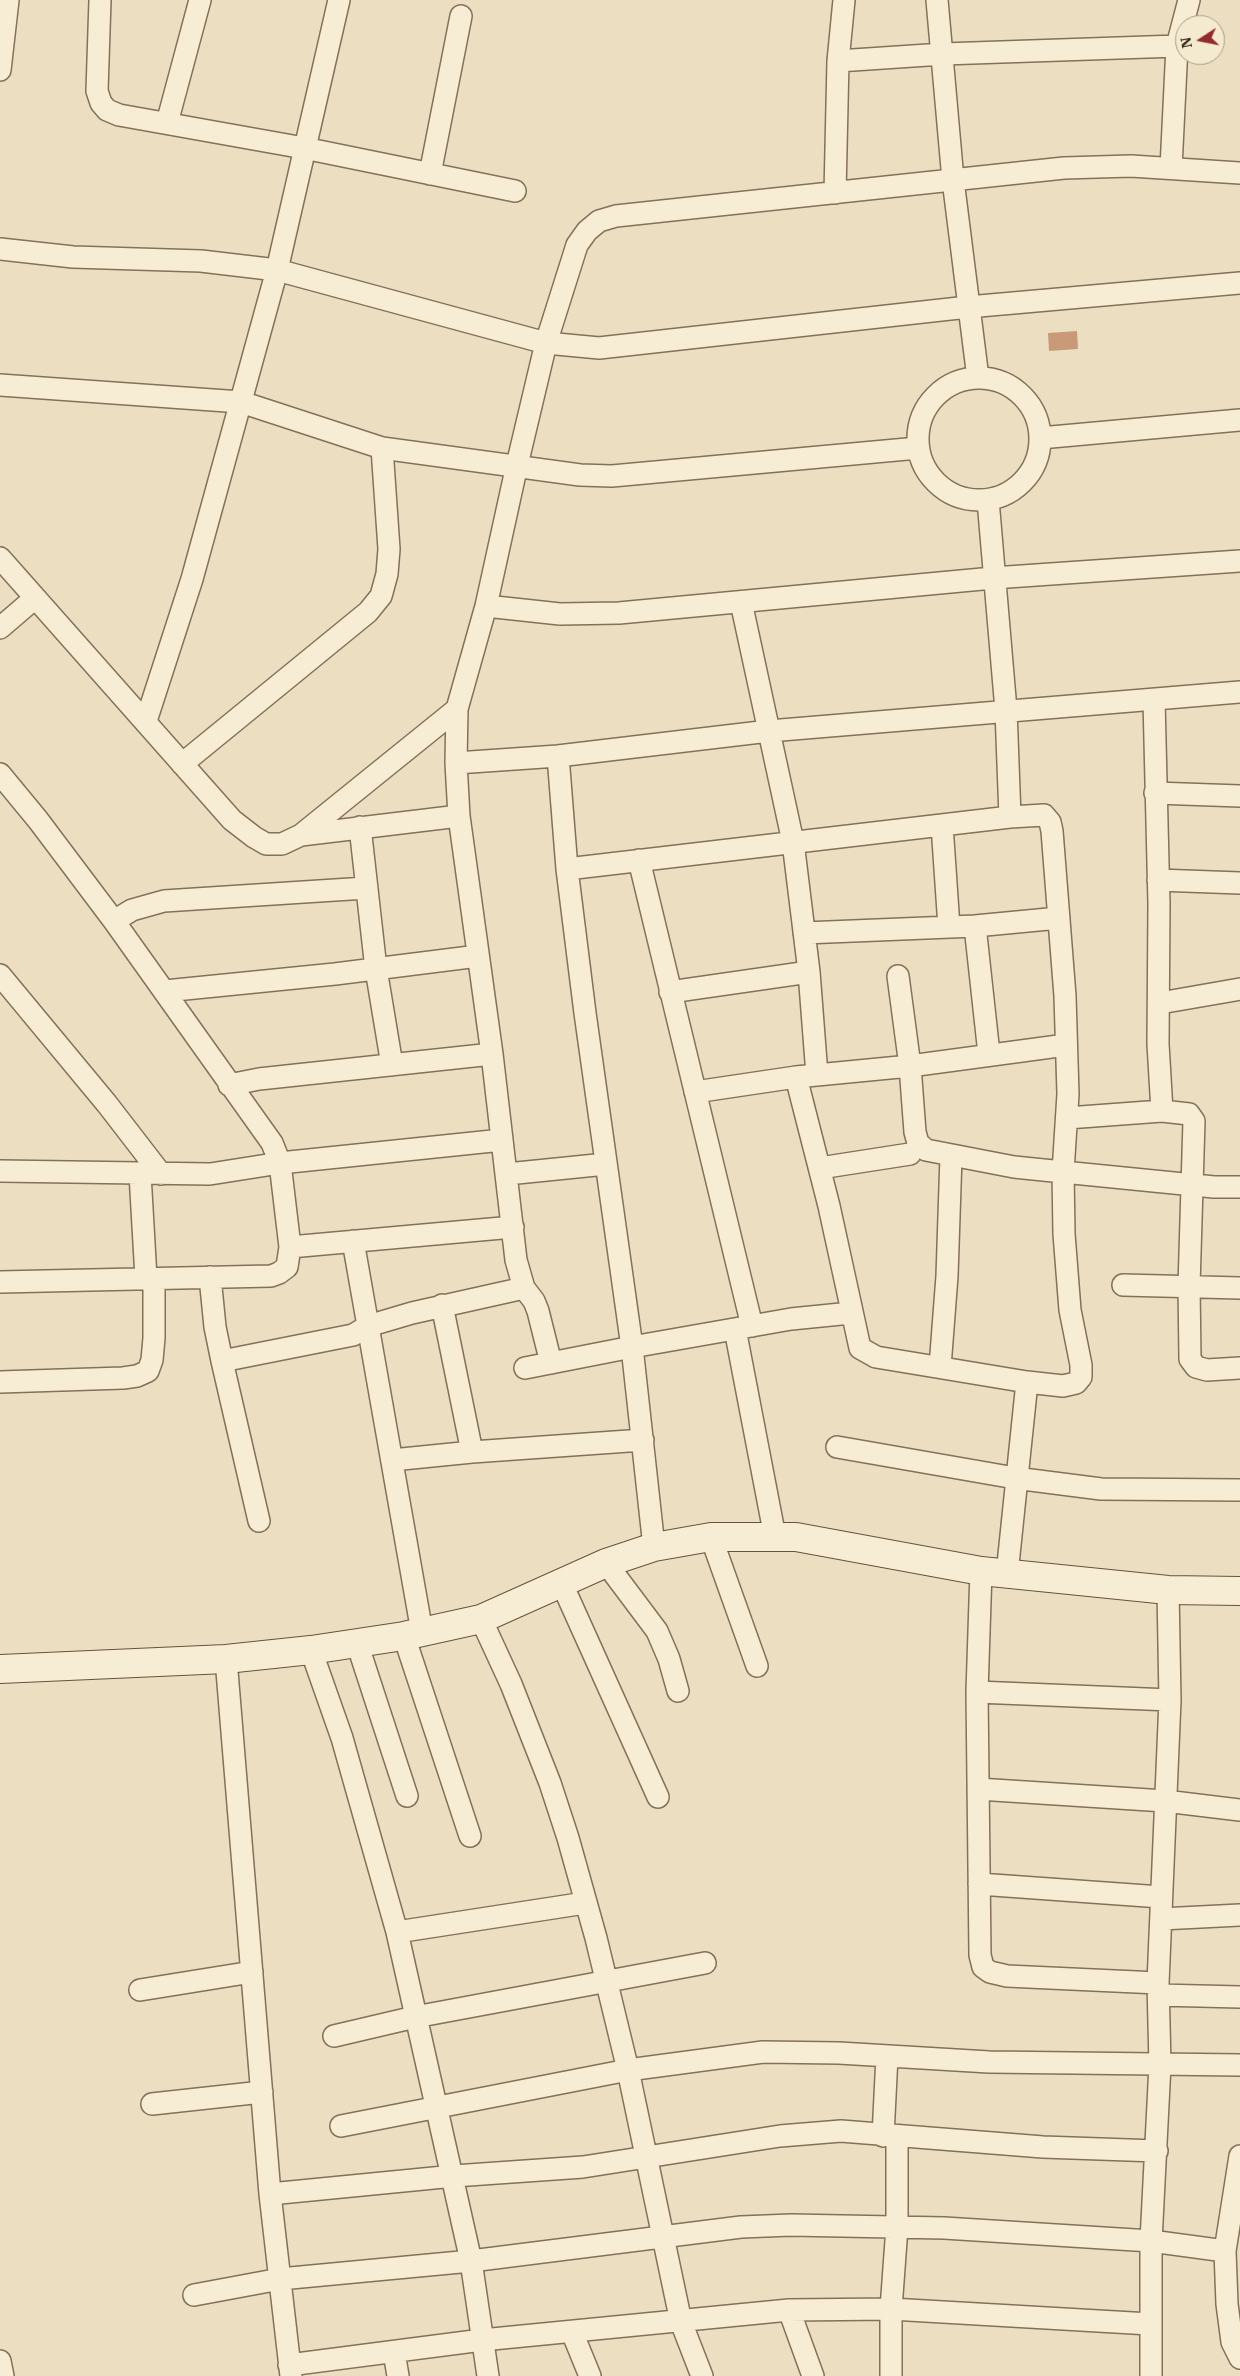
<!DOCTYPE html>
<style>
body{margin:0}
#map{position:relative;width:1240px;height:2376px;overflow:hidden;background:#ecdfc1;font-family:"IBM Plex Serif",serif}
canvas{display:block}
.north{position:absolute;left:1175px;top:15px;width:50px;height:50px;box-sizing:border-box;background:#f4ead0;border:1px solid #a89d88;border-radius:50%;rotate:259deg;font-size:14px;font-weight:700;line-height:20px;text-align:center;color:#35291d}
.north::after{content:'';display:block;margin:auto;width:18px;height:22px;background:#922c2c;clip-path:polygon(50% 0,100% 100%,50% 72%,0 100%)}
</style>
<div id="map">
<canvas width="1240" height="2376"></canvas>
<div class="north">N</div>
</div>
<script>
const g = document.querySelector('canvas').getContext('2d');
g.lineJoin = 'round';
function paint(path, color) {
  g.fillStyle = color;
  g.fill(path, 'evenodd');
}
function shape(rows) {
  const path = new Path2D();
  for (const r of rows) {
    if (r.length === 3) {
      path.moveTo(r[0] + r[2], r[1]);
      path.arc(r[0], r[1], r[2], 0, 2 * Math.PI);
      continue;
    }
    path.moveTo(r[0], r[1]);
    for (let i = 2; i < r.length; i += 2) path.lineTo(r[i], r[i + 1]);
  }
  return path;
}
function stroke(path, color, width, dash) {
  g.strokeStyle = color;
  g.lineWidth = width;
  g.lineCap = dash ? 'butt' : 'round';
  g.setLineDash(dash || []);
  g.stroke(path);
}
paint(shape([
 [1077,331,1078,349,1049,351,1048,333]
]), '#c99a78');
const minor = shape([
 [100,0,97,91,101,103,107,110,119,115,304,148,515,191],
 [937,0,953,180,978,378],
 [838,61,943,54,1177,46],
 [0,70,8,0],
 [167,123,200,0],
 [1171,168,1177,46,1189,0],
 [430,174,461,16],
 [835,193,838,61,844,0],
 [0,249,73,257,201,261,277,270,546,343,599,348,968,307,1240,283],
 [979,439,61],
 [0,385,241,402,382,448,580,475,612,476,918,448],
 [1040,438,1240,420],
 [988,500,1006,710,1010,817],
 [0,558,232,820,254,837,266,844,282,844,301,835,457,709],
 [741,602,793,842,809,972,817,1075],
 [486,606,560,614,619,613,993,578,1240,561],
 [0,628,35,598],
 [1154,700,1159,904,1158,1044,1162,1111],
 [146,721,192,579,277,270,339,0],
 [558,756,567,869,585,1013,632,1347,654,1547],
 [456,763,558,756,769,731,1240,692],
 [182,764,368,612,381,596,387,574,389,549,382,448],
 [0,774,38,820,114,921,272,1143,280,1163,290,1247,287,1267,279,1273,271,1276,0,1282],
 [1155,793,1240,796],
 [942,825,949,927],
 [360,827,376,969,392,1065],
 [301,835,459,816],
 [639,860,752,1326],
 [567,869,1010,817,1044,815,1050,822,1052,831,1065,996,1068,1094,1063,1172,1064,1234,1070,1310,1081,1365,1081,1377,1076,1383,1063,1386,1027,1382,876,1357,860,1348,829,1206,796,1077],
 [1158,880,1240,883],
 [114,921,132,910,164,901,366,888],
 [975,926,989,1054],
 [804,933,975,926,1059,918],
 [0,975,107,1104,161,1174],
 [898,976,910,1066,915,1132,918,1143,926,1150,1014,1167,1063,1172,1214,1187,1240,1187],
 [165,991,335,974,478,956],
 [670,992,809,972],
 [1160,1003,1240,989],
 [229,1085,259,1079,492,1054],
 [695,1092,796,1077,910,1066,1066,1045],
 [1067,1118,1162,1111,1189,1114,1194,1121,1189,1286,1190,1359,1196,1367,1207,1370,1240,1368],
 [820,1168,910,1154],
 [0,1171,210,1174,280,1163,502,1140],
 [140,1174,146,1278],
 [507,1174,606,1164],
 [353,1241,422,1632],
 [290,1247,513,1227],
 [210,1277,215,1327,222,1361,259,1521],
 [1123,1285,1240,1288],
 [442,1305,472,1452],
 [735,1329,775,1537],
 [222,1361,353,1335,368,1326,412,1313,524,1288],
 [551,1363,538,1311,534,1301,524,1288,516,1260,492,1054,459,816,456,763,457,709,486,606,517,465,546,343,577,245,587,231,599,221,616,216,1064,168,1131,166,1240,173],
 [940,1367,947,1276,951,1156],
 [525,1368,632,1347,791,1319,851,1313],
 [0,1382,123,1378,137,1376,148,1371,152,1360,154,1338,154,1278],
 [837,1447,1015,1478,1101,1489,1240,1490],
 [392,1460,472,1452,643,1440],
 [711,1537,757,1666],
 [606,1563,657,1631,669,1659,678,1691],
 [981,1571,977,1692,980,1955,983,1967,990,1972,1007,1976,1158,1983],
 [1007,1574,1027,1382],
 [562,1584,658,1797],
 [481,1619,511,1684,550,1783,568,1838,596,1938,628,2070,681,2322,702,2376],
 [404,1636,470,1836],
 [357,1643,407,1796],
 [311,1650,342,1738,397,1932,471,2261,488,2376],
 [226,1659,270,2194,291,2376],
 [977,1692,1170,1700],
 [978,1789,1165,1801,1240,1810],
 [979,1884,1161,1897],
 [1161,1919,1240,1915],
 [397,1932,585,1903],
 [140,1990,252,1972],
 [1159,1995,1240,1997],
 [334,2036,415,2017,705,1963],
 [152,2104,262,2092],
 [341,2126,628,2070,763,2052,839,2053,989,2062,1240,2065],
 [883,2136,887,2056],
 [1240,2156,1225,2251,1227,2304,1232,2342,1240,2358],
 [270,2194,454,2176,583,2167,780,2136,841,2131,1043,2147,1157,2151],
 [194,2295,280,2279,471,2261,741,2227,791,2225,944,2228,1151,2241,1225,2251],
 [789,2310,813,2376],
 [572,2332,590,2376],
 [394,2352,398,2376],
 [0,2361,3,2376],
 [289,2365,482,2340,789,2310,891,2309,1150,2324],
 [891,2376,891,2309,897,2227,897,2137],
 [1151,2376,1151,2241,1160,2065,1158,1983,1170,1700,1168,1590]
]);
const secondary = shape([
 [0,1669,226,1659,311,1650,404,1636,481,1619,606,1563,654,1547,711,1537,796,1537,981,1571,1168,1590,1240,1591]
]);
stroke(minor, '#857059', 24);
stroke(secondary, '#67523d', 30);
stroke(minor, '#f7edd4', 21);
stroke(secondary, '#f7edd4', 28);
</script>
